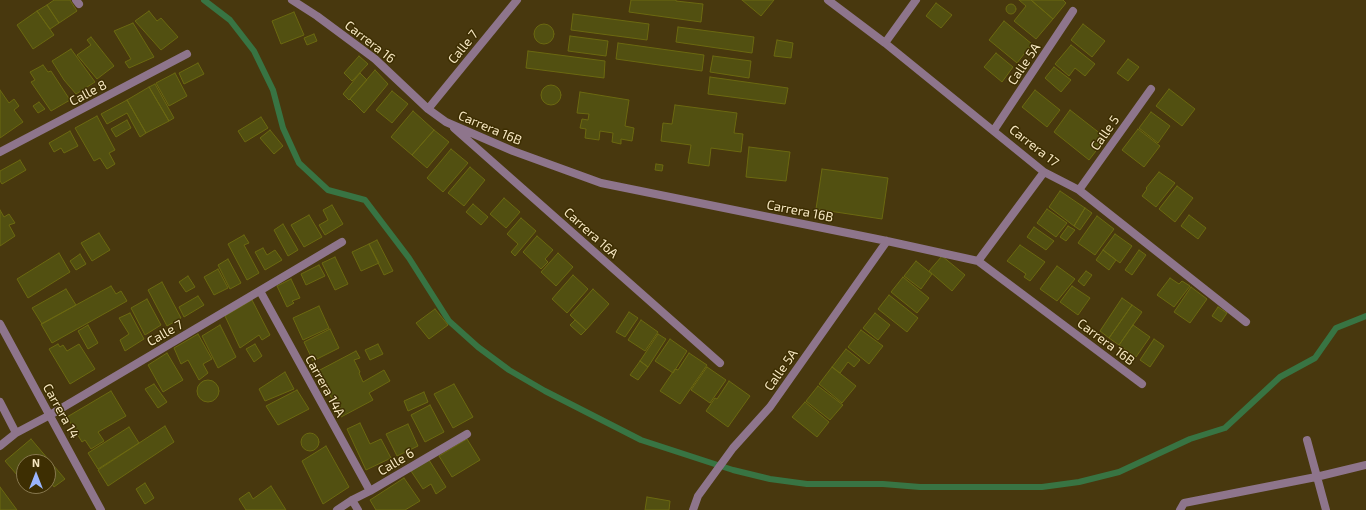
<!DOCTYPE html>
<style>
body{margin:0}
#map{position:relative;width:1366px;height:510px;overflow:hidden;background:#48380e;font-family:"Exo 2",sans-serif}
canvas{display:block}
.north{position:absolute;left:16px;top:454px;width:40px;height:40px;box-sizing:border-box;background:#3d2e02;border:1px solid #87784f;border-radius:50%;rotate:0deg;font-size:11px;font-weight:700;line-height:16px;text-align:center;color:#f6e7c2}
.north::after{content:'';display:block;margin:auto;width:14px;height:18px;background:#9ab5fd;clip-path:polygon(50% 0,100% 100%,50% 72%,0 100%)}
</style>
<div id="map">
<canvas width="1366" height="510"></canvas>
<div class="north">N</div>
</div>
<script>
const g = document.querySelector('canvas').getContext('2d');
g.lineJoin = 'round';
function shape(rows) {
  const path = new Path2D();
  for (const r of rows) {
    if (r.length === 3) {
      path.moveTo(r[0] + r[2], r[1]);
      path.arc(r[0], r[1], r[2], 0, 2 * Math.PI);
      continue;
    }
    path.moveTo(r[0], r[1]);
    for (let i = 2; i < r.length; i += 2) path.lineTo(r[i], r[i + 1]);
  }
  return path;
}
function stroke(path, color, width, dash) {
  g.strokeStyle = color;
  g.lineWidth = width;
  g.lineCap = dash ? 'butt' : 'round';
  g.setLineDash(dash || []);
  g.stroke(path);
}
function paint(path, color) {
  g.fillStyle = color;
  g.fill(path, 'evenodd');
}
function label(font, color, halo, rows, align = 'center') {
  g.font = font + ' "Exo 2",sans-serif';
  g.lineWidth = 3;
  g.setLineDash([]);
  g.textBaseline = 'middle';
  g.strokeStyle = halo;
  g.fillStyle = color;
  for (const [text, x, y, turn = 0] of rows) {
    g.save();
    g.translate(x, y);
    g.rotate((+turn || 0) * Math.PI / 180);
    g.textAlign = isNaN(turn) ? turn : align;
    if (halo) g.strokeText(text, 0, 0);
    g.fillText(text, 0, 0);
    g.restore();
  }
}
stroke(shape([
 [204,0,230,20,254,51,273,90,283,128,299,163,328,190,365,200,409,258,449,321,478,347,509,370,545,391,641,440,733,470,770,479,807,484,883,484,920,487,1042,487,1079,482,1119,472,1190,439,1225,428,1280,377,1315,358,1336,328,1366,316]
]), '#387443', 6);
const building = shape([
 [54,0,70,0,77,11,59,23,47,5,54,0],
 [631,0,676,0,676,1,703,4,701,22,629,12,631,0],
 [742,0,774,0,761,16,742,0],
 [1019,0,1031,0,1053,19,1036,39,1014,21,1026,6,1019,0],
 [1031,0,1063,0,1066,3,1053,19,1031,0],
 [936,3,952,15,941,28,926,16,936,3],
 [1011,9,5],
 [47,5,59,23,50,29,37,11,47,5],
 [37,11,54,35,33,49,17,25,37,11],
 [149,11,157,21,161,18,178,37,161,50,135,21,149,11],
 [294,12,304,35,281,44,272,21,294,12],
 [573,14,649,24,647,40,571,30,573,14],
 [1004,21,1032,44,1017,63,989,40,1004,21],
 [133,23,154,57,129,68,125,62,131,59,114,31,133,23],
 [544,34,10],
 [1083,24,1105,41,1092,57,1071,40,1083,24],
 [678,27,754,37,752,53,676,42,678,27],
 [314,34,317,41,307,45,304,38,314,34],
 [570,36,608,41,606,56,568,51,570,36],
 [91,37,114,66,97,79,77,55,91,45,87,40,91,37],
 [777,40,793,43,791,58,774,56,777,40],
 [618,43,704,55,702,71,616,59,618,43],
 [1071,45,1095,64,1085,76,1075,68,1069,76,1055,64,1071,45],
 [71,49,95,82,76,94,64,80,52,61,71,49],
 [528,51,605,61,604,78,526,68,528,51],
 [996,53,1013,67,1002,82,984,67,996,53],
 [359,56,368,64,352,81,344,73,359,56],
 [713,56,751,61,749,78,710,72,713,56],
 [1128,59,1139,67,1128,81,1117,73,1128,59],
 [198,63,204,74,184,84,179,73,198,63],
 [43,65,48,72,51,71,70,100,51,111,31,82,35,80,30,72,43,65],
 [1054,67,1071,80,1061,92,1045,78,1054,67],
 [375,70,388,84,364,113,350,99,375,70],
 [175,73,187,96,169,106,156,83,175,73],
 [360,73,367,80,349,100,343,94,360,73],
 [710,77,788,88,785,104,708,94,710,77],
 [155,84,174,118,169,121,149,87,155,84],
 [551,95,10],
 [149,87,169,121,146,133,127,100,149,87],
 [1169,89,1195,109,1182,126,1156,106,1169,89],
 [0,90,9,103,14,99,19,106,14,110,23,122,0,138,0,90],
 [1035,90,1060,110,1047,127,1022,107,1035,90],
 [392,91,408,104,392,123,376,110,392,91],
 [580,92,629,100,625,126,634,128,632,141,621,139,621,144,612,142,613,133,600,131,599,140,585,138,586,129,580,128,582,119,588,120,589,114,577,113,580,92],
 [127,100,146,133,140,137,127,113,107,124,101,114,127,100],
 [39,102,45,109,38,113,33,106,39,102],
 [675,105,737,113,734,133,743,134,741,152,711,148,709,166,688,163,691,145,661,141,663,123,672,124,675,105],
 [1070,110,1106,138,1089,160,1054,132,1070,110],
 [413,111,434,130,412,155,391,137,413,111],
 [1151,112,1170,126,1158,143,1139,128,1151,112],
 [97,116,115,150,109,153,115,164,107,169,100,158,94,161,75,128,97,116],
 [261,117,268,128,245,142,238,131,261,117],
 [127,120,131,128,116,137,111,129,127,120],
 [1138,129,1160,146,1144,167,1122,150,1138,129],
 [270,130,283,146,274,154,260,138,270,130],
 [434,130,449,142,427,168,412,155,434,130],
 [70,131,78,146,64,153,61,148,54,152,49,143,70,131],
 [749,147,790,152,786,181,746,177,749,147],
 [451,149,468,163,443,192,427,178,451,149],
 [20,160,26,170,2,184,0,181,0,171,20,160],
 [656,164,663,165,662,171,655,170,656,164],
 [470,167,485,180,464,206,448,193,470,167],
 [822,169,888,178,882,219,816,209,822,169],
 [1159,172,1175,183,1156,207,1142,196,1147,189,1146,188,1159,172],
 [1177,186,1193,198,1175,222,1159,209,1177,186],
 [1060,191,1085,208,1074,226,1049,207,1060,191],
 [504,198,520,212,506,228,490,214,504,198],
 [473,204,488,217,481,225,466,212,473,204],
 [332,205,343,224,325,235,319,225,328,220,323,210,332,205],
 [1085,208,1092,213,1080,230,1074,226,1085,208],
 [1047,209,1067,223,1056,237,1037,223,1047,209],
 [0,210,4,217,9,214,15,223,9,225,15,236,0,246,0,210],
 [309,215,322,237,304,247,291,225,309,215],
 [1189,215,1206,228,1198,239,1181,226,1189,215],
 [1097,216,1114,229,1095,255,1078,243,1097,216],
 [521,218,536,231,515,256,511,252,518,244,507,234,521,218],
 [283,224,298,250,288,256,274,230,283,224],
 [1068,226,1075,230,1066,241,1060,237,1068,226],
 [1034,227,1054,241,1046,250,1027,237,1034,227],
 [99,233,110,250,92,261,81,243,99,233],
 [1115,234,1132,246,1120,263,1103,250,1115,234],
 [244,235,249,243,244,245,259,273,247,280,228,244,244,235],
 [537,236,553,250,545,259,548,262,541,269,523,252,537,236],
 [377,240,393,271,384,275,369,244,377,240],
 [369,244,379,263,361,271,352,252,369,244],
 [1020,245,1045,262,1030,281,1024,277,1026,274,1007,261,1020,245],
 [263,248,267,255,275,250,282,260,265,270,255,252,263,248],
 [1103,250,1116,260,1109,270,1096,260,1103,250],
 [1139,250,1146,255,1132,275,1125,270,1139,250],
 [59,253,70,272,28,298,17,279,59,253],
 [558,253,573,267,556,286,541,272,558,253],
 [80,254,86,264,76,270,70,261,80,254],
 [942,256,965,275,952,291,929,271,942,256],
 [335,257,348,284,335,290,322,263,335,257],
 [228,259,241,283,230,289,218,265,228,259],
 [916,261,932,274,921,289,904,276,916,261],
 [319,265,325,276,306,285,301,274,319,265],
 [1057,266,1075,279,1057,301,1040,289,1057,266],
 [218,269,228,288,214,295,204,277,218,269],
 [1086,271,1092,275,1084,286,1078,281,1086,271],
 [573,275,588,289,567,313,552,299,573,275],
 [188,276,195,287,186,292,179,282,188,276],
 [903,277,929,298,917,313,891,292,903,277],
 [1170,278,1179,284,1182,281,1190,286,1174,307,1157,295,1170,278],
 [291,279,300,298,292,301,294,303,287,307,277,286,291,279],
 [162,282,181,318,167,326,148,290,162,282],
 [111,286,116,294,121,291,127,301,52,343,41,324,111,286],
 [1072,286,1090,298,1078,315,1060,302,1072,286],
 [1191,287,1207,299,1190,323,1174,312,1191,287],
 [66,289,76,305,42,324,32,308,66,289],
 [593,289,609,304,586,330,570,315,593,289],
 [889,295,918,318,907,332,878,309,889,295],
 [198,296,204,305,184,317,179,307,198,296],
 [1122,298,1132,305,1109,338,1100,331,1122,298],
 [147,299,161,325,145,335,131,308,147,299],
 [252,300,270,335,262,340,259,335,240,348,225,316,252,300],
 [1132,305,1142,312,1119,345,1109,338,1132,305],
 [319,306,329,328,303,340,293,318,319,306],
 [1218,307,1227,313,1221,322,1212,316,1218,307],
 [435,309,448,325,429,339,416,323,435,309],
 [629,312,638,318,625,337,616,332,629,312],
 [130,313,144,339,125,351,120,340,129,334,119,318,130,313],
 [875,313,890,325,878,340,863,328,875,313],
 [575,320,586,330,581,335,570,325,575,320],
 [641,320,658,332,645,351,628,340,641,320],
 [88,325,98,343,88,349,78,331,88,325],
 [220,325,236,357,218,368,202,336,220,325],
 [1133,325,1150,337,1136,357,1119,345,1133,325],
 [330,329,339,348,313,361,304,342,330,329],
 [861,330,883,346,869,364,848,347,861,330],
 [198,334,212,359,203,364,208,373,199,380,188,360,181,364,174,348,198,334],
 [658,334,666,339,648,367,640,361,658,334],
 [670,339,687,351,673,373,655,361,670,339],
 [1154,339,1164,346,1150,367,1140,360,1154,339],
 [58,344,60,347,63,345,67,351,79,344,95,369,70,384,49,349,58,344],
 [255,344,262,356,254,362,246,349,255,344],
 [378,344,383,354,370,360,365,350,378,344],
 [846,349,860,360,854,367,848,362,840,373,832,367,846,349],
 [356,351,360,358,354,360,360,372,359,373,363,382,384,370,390,381,369,393,373,400,341,417,318,371,356,351],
 [167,353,183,380,163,392,148,365,167,353],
 [689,353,707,365,680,404,660,391,675,369,678,370,689,353],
 [640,361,648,367,638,380,630,375,640,361],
 [707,367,726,380,710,403,691,390,707,367],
 [832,367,856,386,842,403,819,384,832,367],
 [285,372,294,389,265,401,259,389,285,372],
 [208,391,11],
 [729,381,750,396,728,427,706,411,715,398,717,399,729,381],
 [154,384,167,402,158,408,145,389,154,384],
 [454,384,473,417,453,428,434,394,454,384],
 [818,386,843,405,830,420,806,401,818,386],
 [297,390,309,409,278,425,266,406,297,390],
 [111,391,126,416,98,432,104,441,91,449,85,440,82,442,67,417,111,391],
 [424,392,428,402,408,411,404,401,424,392],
 [805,402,829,422,817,437,792,417,805,402],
 [430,405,444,432,425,442,411,415,430,405],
 [360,423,370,444,381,439,391,458,366,470,347,429,360,423],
 [408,424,418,446,397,456,386,434,408,424],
 [165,426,174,442,108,486,98,470,165,426],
 [129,427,139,443,98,469,88,453,129,427],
 [310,442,9],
 [31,439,65,479,54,487,50,481,48,483,48,462,24,462,24,483,5,461,31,439],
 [467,439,480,460,452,477,439,456,467,439],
 [326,446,349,487,323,504,302,461,326,446],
 [429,460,446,487,436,494,431,484,423,489,411,471,429,460],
 [404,478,420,501,405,510,376,510,370,500,404,478],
 [145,483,154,498,145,504,136,489,145,483],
 [271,486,286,510,246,510,239,499,249,492,253,499,271,486],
 [0,487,17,510,0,510,0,487],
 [647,497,670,501,669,510,645,510,647,497]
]);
paint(building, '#525011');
stroke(building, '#6b6911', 1);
stroke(shape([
 [76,0,79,4],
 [292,0,317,16,375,59,428,109,446,122,513,151,601,183,887,241,978,261,1142,384],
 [828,0,885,43,1044,172,1079,190,1246,322],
 [885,43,916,0],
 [428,109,517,0],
 [454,128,720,363],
 [994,130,1073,11],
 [0,152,187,54],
 [1079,190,1151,89],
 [978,261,1044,172],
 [260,291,370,491],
 [0,324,101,510],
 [0,402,16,433],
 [1307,440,1326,510],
 [0,446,16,433,50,415,342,242],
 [352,500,358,510],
 [337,510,352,500,370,491,467,434],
 [693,510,698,496,733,448,770,407,887,241],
 [1180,510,1184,503,1316,477,1366,465]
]), '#8e758c', 8);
label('13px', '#f6e7c2', '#3d2e02', [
 ["Carrera 16",370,42,38],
 ["Calle 7",463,47,-51],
 ["Calle 5A",1024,64,-56],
 ["Calle 8",88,93,-28],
 ["Carrera 16B",490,128,23],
 ["Calle 5",1105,133,-55],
 ["Carrera 17",1034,146,38],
 ["Carrera 16B",800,211,11],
 ["Carrera 16A",591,233,42],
 ["Calle 7",165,333,-30],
 ["Carrera 16B",1106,342,37],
 ["Calle 5A",781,370,-55],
 ["Carrera 14A",325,386,61],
 ["Carrera 14",61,411,61],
 ["Calle 6",396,462,-31]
]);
</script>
